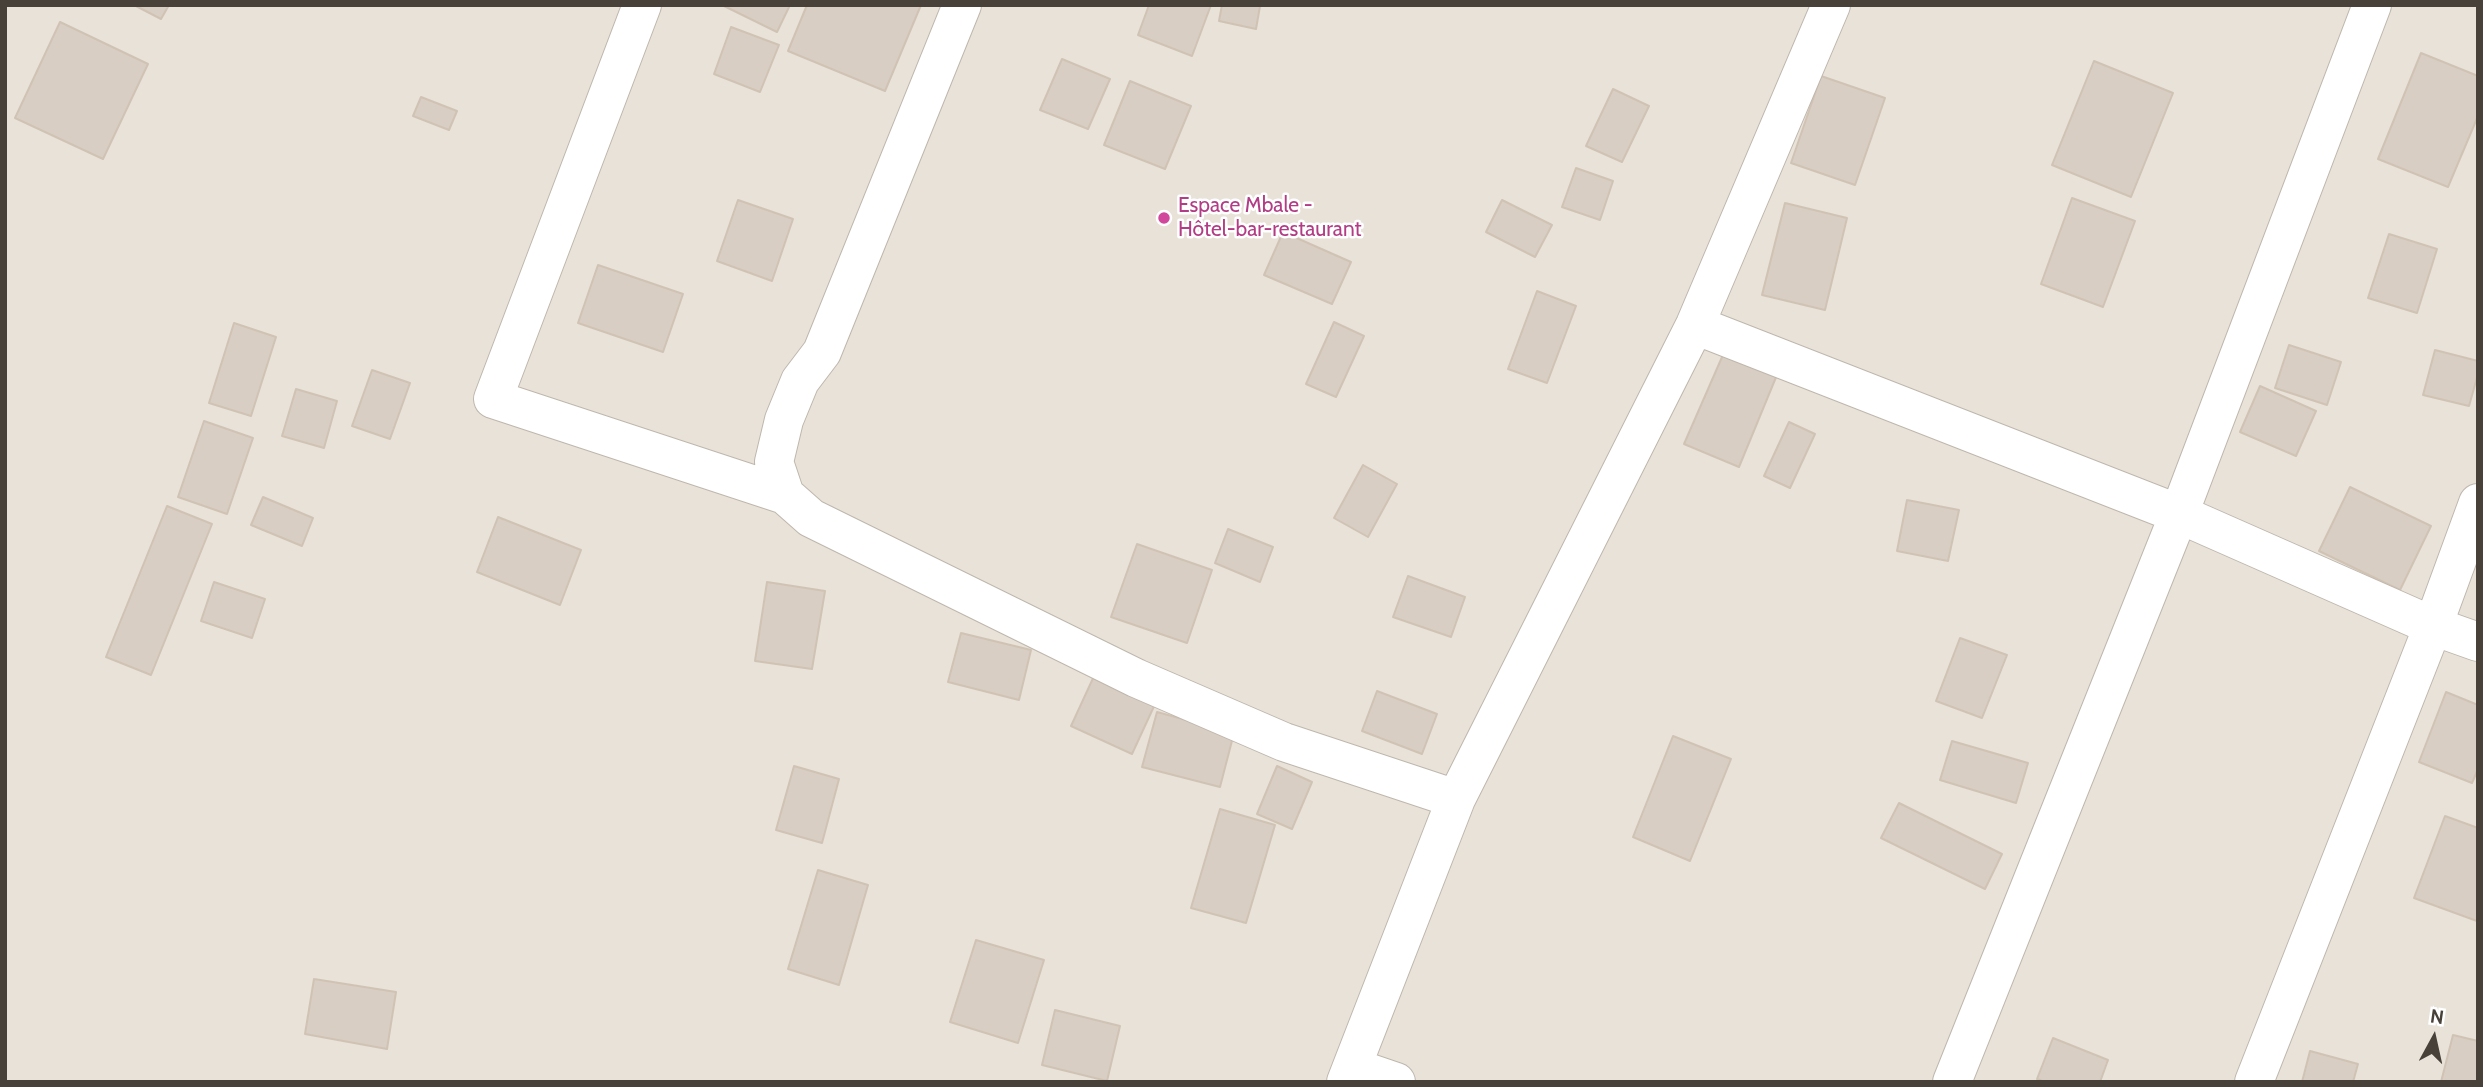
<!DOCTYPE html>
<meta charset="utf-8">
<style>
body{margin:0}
#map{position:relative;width:2483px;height:1087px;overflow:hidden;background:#f4f0ea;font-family:Cabin,sans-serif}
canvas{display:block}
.frame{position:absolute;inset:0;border:7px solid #484139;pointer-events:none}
.north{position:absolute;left:2399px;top:1003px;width:70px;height:70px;-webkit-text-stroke:5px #fff;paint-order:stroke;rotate:8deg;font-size:19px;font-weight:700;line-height:28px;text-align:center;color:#484139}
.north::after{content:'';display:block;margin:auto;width:24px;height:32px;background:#484139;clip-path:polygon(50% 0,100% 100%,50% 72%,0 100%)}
</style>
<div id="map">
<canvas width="2483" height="1087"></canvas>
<div class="frame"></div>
<div class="north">N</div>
</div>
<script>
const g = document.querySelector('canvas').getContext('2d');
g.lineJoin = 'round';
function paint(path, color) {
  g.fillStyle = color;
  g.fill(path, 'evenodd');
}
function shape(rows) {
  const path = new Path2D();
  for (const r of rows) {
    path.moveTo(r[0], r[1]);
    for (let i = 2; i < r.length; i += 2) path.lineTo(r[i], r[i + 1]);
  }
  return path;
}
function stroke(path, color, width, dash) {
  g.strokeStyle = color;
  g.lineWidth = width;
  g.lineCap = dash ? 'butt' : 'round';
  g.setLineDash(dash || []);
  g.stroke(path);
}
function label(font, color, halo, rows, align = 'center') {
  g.font = font + ' Cabin,sans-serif';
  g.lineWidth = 5;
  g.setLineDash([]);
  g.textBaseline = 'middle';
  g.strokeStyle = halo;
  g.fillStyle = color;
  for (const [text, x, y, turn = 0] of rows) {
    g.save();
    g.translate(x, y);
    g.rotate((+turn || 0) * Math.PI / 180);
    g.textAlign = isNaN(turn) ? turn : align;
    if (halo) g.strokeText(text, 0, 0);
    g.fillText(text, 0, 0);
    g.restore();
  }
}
paint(shape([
 [5,5,2478,5,2478,1082,5,1082]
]), '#e8e2d9');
const building = shape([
 [134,5,169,5,161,19,134,5],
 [722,5,790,5,777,32,722,5],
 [807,5,921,5,885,91,788,51,807,5],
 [1149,5,1211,5,1192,56,1138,35,1149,5],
 [1222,5,1260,6,1256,29,1219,21,1222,5],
 [60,22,148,64,103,159,15,118,60,22],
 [731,27,779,45,760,92,714,74,731,27],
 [2421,53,2478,76,2478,116,2448,187,2378,159,2421,53],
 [1062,59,1110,79,1088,129,1040,110,1062,59],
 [2094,61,2173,93,2131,197,2052,165,2094,61],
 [1821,76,1885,98,1855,185,1791,163,1821,76],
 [1130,81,1191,106,1165,169,1104,145,1130,81],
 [1613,89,1649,106,1622,162,1586,146,1613,89],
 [421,97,457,111,449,130,413,116,421,97],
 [1576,168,1613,181,1600,220,1562,207,1576,168],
 [2072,198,2135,221,2103,307,2041,284,2072,198],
 [738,200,793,219,772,281,717,261,738,200],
 [1502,200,1552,225,1535,257,1486,232,1502,200],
 [1785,203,1847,218,1825,310,1762,295,1785,203],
 [1283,232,1351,262,1332,304,1264,275,1283,232],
 [2389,234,2437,249,2417,313,2368,298,2389,234],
 [598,265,683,294,663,352,578,323,598,265],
 [1537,291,1576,306,1547,383,1508,369,1537,291],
 [1334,322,1364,336,1336,397,1306,384,1334,322],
 [234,323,276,337,251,416,209,403,234,323],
 [2289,345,2341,362,2327,405,2275,388,2289,345],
 [1726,348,1779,370,1739,467,1684,444,1726,348],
 [2435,350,2478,361,2478,374,2469,406,2423,395,2435,350],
 [372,370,410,383,390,439,352,426,372,370],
 [2260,386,2316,411,2296,456,2240,432,2260,386],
 [296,389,337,401,324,448,282,436,296,389],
 [204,421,253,438,227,514,178,497,204,421],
 [1789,422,1815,434,1790,488,1764,476,1789,422],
 [1363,465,1397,484,1368,537,1334,518,1363,465],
 [2350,487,2431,526,2400,590,2319,551,2350,487],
 [263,497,313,518,302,546,251,525,263,497],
 [1907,500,1959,510,1948,561,1897,551,1907,500],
 [167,506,212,524,151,675,106,657,167,506],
 [498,517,581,550,560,605,477,572,498,517],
 [1228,529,1273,547,1260,582,1215,563,1228,529],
 [1137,544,1212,570,1187,643,1111,617,1137,544],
 [1408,576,1465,597,1451,637,1393,617,1408,576],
 [214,582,265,599,252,638,201,621,214,582],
 [767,582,825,591,812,669,755,661,767,582],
 [961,633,1031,650,1019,700,948,682,961,633],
 [1960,638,2007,655,1982,718,1936,701,1960,638],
 [1095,674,1156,702,1132,754,1071,726,1095,674],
 [1377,691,1437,714,1422,754,1362,731,1377,691],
 [2446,692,2478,705,2478,769,2472,783,2419,762,2446,692],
 [1157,712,1234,733,1220,787,1142,767,1157,712],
 [1673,736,1731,759,1690,861,1633,837,1673,736],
 [1952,741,2028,763,2016,803,1940,780,1952,741],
 [794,766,839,779,822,843,776,830,794,766],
 [1277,766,1312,782,1292,829,1257,814,1277,766],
 [1899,803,2002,854,1985,889,1881,838,1899,803],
 [1220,809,1275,825,1246,923,1191,908,1220,809],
 [2445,816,2478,828,2477,921,2414,898,2445,816],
 [818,870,868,885,839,985,788,969,818,870],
 [976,940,1044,960,1018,1043,950,1022,976,940],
 [314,979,396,992,387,1049,305,1034,314,979],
 [1055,1010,1120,1026,1107,1081,1042,1065,1055,1010],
 [2453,1035,2478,1041,2478,1082,2441,1082,2453,1035],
 [2053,1038,2108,1060,2100,1082,2045,1082,2037,1079,2053,1038],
 [2310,1051,2358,1064,2353,1082,2302,1082,2310,1051]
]);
paint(building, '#d8cec3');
stroke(building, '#d0c3b4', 2);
const minor = shape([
 [642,5,493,399,785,495],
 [962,5,822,352,800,381,784,420,774,462,785,495,811,518,1136,678,1284,742,1456,799],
 [1695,325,2179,514,2433,626,2478,642],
 [1352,1067,1396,1082],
 [1346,1082,1456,799,1695,325,1831,5],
 [1952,1082,2179,514,2372,5],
 [2254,1082,2433,626,2478,503]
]);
stroke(minor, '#bfb7ad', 40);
stroke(minor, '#fff', 38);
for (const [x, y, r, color] of [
 [1164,218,7,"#d1479c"]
]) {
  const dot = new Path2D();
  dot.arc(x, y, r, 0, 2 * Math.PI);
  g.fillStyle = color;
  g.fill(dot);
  stroke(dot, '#fff', 2.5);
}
label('21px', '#b23c85', '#fff', [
 ["Espace Mbale -",1178,206],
 ["Hôtel-bar-restaurant",1178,230]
], 'left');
</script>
